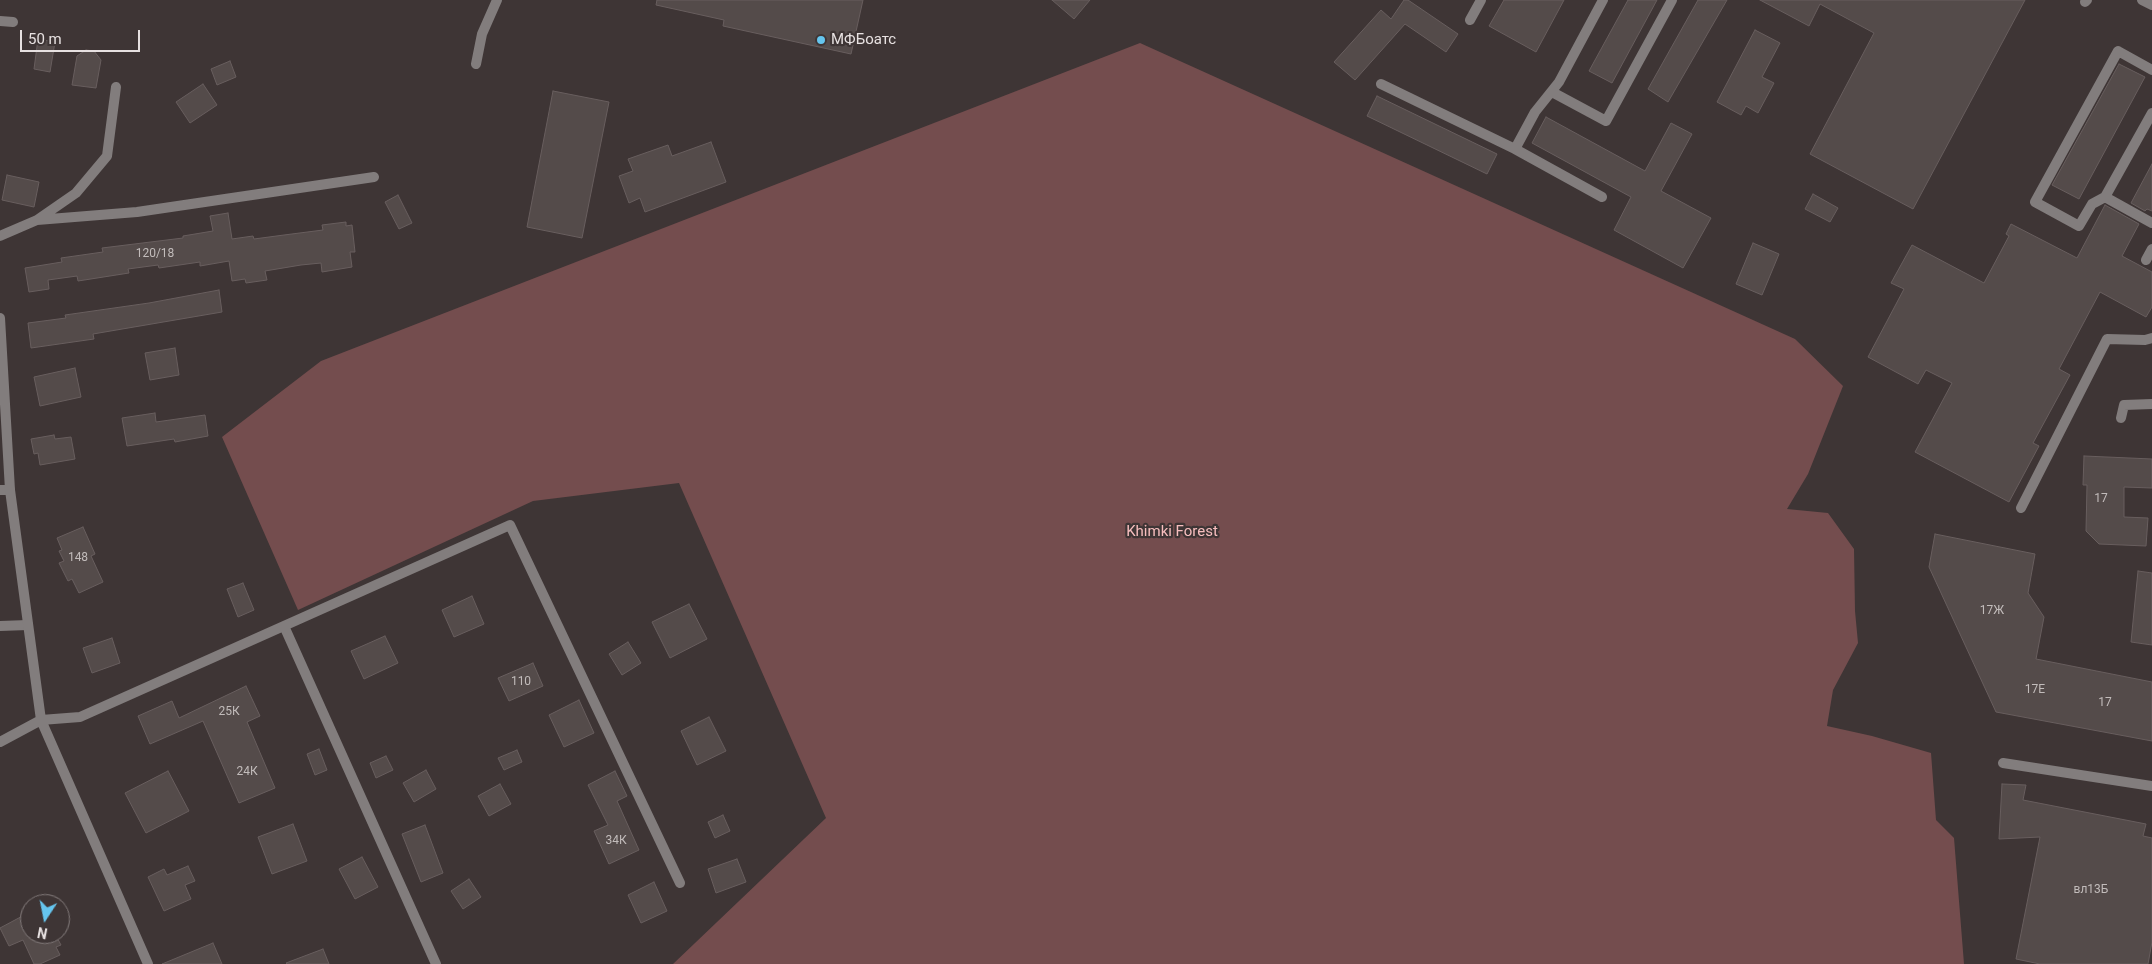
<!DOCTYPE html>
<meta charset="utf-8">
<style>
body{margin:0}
#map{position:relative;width:2152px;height:964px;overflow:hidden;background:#3e3535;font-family:Roboto,sans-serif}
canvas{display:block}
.north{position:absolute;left:20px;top:894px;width:50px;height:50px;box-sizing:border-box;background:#3e3535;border:1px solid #827a7a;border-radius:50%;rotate:191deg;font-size:14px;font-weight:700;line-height:20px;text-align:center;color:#e7e1e1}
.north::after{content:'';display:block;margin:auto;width:18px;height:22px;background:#65c5ee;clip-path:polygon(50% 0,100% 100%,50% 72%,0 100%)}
.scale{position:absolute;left:20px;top:30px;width:120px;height:22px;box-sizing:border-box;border:2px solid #e7e1e1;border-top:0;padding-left:6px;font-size:15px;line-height:18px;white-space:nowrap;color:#e7e1e1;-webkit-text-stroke:4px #3e3535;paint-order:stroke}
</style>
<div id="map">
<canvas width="2152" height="964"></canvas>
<div class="north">N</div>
<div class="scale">50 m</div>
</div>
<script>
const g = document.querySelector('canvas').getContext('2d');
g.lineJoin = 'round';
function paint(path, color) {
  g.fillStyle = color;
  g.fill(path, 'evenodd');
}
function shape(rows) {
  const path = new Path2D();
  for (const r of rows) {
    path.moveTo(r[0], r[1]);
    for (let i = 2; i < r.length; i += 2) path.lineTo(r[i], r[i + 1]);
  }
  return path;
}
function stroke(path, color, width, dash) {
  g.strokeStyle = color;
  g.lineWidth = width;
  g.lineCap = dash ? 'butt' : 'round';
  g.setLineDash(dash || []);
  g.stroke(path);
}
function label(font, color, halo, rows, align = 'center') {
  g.font = font + ' Roboto,sans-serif';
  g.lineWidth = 4.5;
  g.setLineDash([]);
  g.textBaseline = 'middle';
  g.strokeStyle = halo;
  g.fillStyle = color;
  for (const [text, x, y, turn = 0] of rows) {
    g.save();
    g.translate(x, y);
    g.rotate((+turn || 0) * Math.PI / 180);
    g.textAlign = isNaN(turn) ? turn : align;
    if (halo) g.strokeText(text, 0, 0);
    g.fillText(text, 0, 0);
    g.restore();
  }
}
paint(shape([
 [1140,43,1795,339,1843,386,1808,474,1787,509,1828,513,1854,549,1855,611,1858,643,1833,690,1827,726,1872,736,1931,753,1936,820,1954,838,1964,964,673,964,826,818,679,483,533,501,298,610,222,437,321,361]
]), '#744d4e');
const building = shape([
 [657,0,863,0,851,54,723,26,724,20,656,5,657,0],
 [1052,0,1090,0,1074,19,1052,0],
 [1404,0,1408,0,1458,34,1446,52,1405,24,1355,80,1334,62,1381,10,1391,19,1404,0],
 [1504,0,1564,0,1536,52,1489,26,1504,0],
 [1628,0,1657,0,1612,83,1589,71,1628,0],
 [1698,0,1727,0,1668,102,1648,89,1698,0],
 [1760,0,2025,0,1913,209,1810,154,1874,33,1820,4,1809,26,1760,0],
 [1755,30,1780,43,1762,77,1774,83,1758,113,1746,106,1741,115,1717,102,1755,30],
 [38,39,55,42,50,72,34,69,38,39],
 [86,50,94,51,101,60,96,88,72,85,77,56,86,50],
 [230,61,236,77,217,85,211,69,230,61],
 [2119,64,2145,77,2079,199,2052,185,2119,64],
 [203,84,217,105,190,123,176,102,203,84],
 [553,91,609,102,582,238,527,227,553,91],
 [1377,96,1497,154,1487,174,1367,116,1377,96],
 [1546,117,1645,171,1671,123,1692,134,1661,191,1711,218,1683,268,1614,230,1631,197,1532,143,1546,117],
 [711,142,726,182,645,212,640,198,629,203,619,176,633,171,628,159,668,145,672,156,711,142],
 [2152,164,2152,211,2147,209,2145,211,2131,203,2152,164],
 [7,175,39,182,34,207,2,200,7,175],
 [1813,194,1838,208,1830,222,1805,209,1813,194],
 [398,195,412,223,399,229,385,202,398,195],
 [2105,205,2139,224,2122,256,2152,272,2152,307,2146,317,2100,292,2059,369,2070,375,2033,443,2039,446,2009,502,1915,452,1952,383,1926,370,1918,384,1868,357,1904,289,1891,283,1912,245,1984,283,2009,236,2006,234,2011,224,2077,258,2105,205],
 [228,213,232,239,253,236,254,239,284,235,323,230,322,225,346,222,346,226,352,225,355,252,350,252,352,267,322,272,321,263,301,265,265,271,267,280,246,283,245,279,232,281,229,261,200,266,200,262,159,268,158,265,128,269,129,273,78,281,77,276,48,280,49,289,29,292,25,268,62,262,61,258,103,252,102,248,183,238,183,236,213,231,210,216,228,213],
 [1753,243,1779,254,1762,295,1736,284,1753,243],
 [219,290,222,312,93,334,94,339,31,348,28,323,66,318,65,315,149,303,219,290],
 [175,348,179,375,150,380,145,353,175,348],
 [75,368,81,397,40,406,34,377,75,368],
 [155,413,156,422,205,415,208,436,175,442,174,439,127,446,122,418,155,413],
 [54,435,55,439,71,437,75,459,40,465,38,453,34,454,31,439,54,435],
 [2084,456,2152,459,2152,488,2124,487,2124,517,2148,518,2146,546,2099,544,2086,531,2087,485,2083,485,2084,456],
 [83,527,95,554,91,556,103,582,79,593,72,579,68,581,59,563,64,561,59,551,62,550,57,538,83,527],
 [1935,534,2035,554,2028,593,2044,617,2036,659,2152,682,2152,741,1996,712,1929,567,1935,534],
 [2138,571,2152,573,2152,645,2131,642,2138,571],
 [243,583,254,610,238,617,227,589,243,583],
 [472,596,484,624,454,637,442,610,472,596],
 [689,604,707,639,670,658,652,622,689,604],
 [385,636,398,663,364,679,351,651,385,636],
 [112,638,120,663,92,673,83,648,112,638],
 [628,642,641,663,622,675,609,654,628,642],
 [533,663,543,686,509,701,498,678,533,663],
 [246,686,260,716,247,722,275,788,239,803,203,721,150,744,138,716,172,701,179,718,246,686],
 [579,700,594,733,564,747,549,715,579,700],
 [709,717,726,751,697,765,681,731,709,717],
 [319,749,327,770,315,775,307,754,319,749],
 [517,750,522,762,504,770,498,758,517,750],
 [386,756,393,770,376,778,370,763,386,756],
 [426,770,436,789,414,802,403,783,426,770],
 [168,771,189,811,146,833,125,793,168,771],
 [615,771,627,796,617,801,639,850,609,864,594,831,608,825,588,785,615,771],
 [500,784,511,804,489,816,478,796,500,784],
 [2002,784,2026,785,2023,800,2146,824,2143,836,2152,838,2152,942,2148,964,2040,964,2016,959,2040,837,1999,839,2002,784],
 [723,815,730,831,715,838,708,822,723,815],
 [293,824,307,861,272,874,258,837,293,824],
 [425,825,443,873,421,882,402,834,425,825],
 [362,857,378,887,355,899,339,869,362,857],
 [737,859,746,882,716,893,708,869,737,859],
 [188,866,195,881,185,885,191,899,164,911,148,877,164,869,167,875,188,866],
 [469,879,481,897,463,909,451,891,469,879],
 [654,882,667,911,641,923,628,895,654,882],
 [30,912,30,934,55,934,61,945,56,947,60,955,40,964,34,964,23,940,9,946,0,928,30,912],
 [213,943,222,964,162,964,213,943],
 [323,949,329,964,287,964,286,963,323,949]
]);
paint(building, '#544b4a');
stroke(building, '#685e5e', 1);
stroke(shape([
 [2085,2,2087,0],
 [1470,20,1481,0],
 [0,21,13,22],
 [476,64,482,34,497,0],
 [1381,84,1515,149],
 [1552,92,1606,121,1672,0],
 [2152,113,2105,197,2152,223],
 [1602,197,1515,149,1535,112,1559,82,1603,0],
 [2105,197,2092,204,2079,226,2035,202,2118,51,2152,70],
 [37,220,137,212,374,177],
 [0,236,37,220,76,193,107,156,116,87],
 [2146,260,2152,249],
 [2121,418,2124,405,2152,404],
 [0,490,10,490],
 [2021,508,2107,339,2145,340,2152,338],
 [0,626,28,625],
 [2003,763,2152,786]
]), '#827d7d', 10);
stroke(shape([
 [0,318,10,490,41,720,148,964],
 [284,626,436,964],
 [0,742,41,720,80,717,510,525,680,883]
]), '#827d7d', 10);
stroke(shape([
 [2142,0,2152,5]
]), '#827d7d', 10);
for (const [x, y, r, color] of [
 [821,40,5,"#65c5ee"]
]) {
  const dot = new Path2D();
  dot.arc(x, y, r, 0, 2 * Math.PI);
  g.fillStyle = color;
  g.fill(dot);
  stroke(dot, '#3e3535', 2);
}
label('12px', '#c2bcbb', null, [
 ["120/18",155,254],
 ["17",2101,499],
 ["148",78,558],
 ["17Ж",1992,611],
 ["110",521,682],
 ["17Е",2035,690],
 ["17",2105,703],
 ["25К",229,712],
 ["24К",247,772],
 ["34К",616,841],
 ["вл13Б",2091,890]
]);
label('15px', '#e7e1e1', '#3e3535', [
 ["МФБоатс",831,40]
], 'left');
label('15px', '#f7bebe', '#3e3535', [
 ["Khimki Forest",1172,532]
]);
</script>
